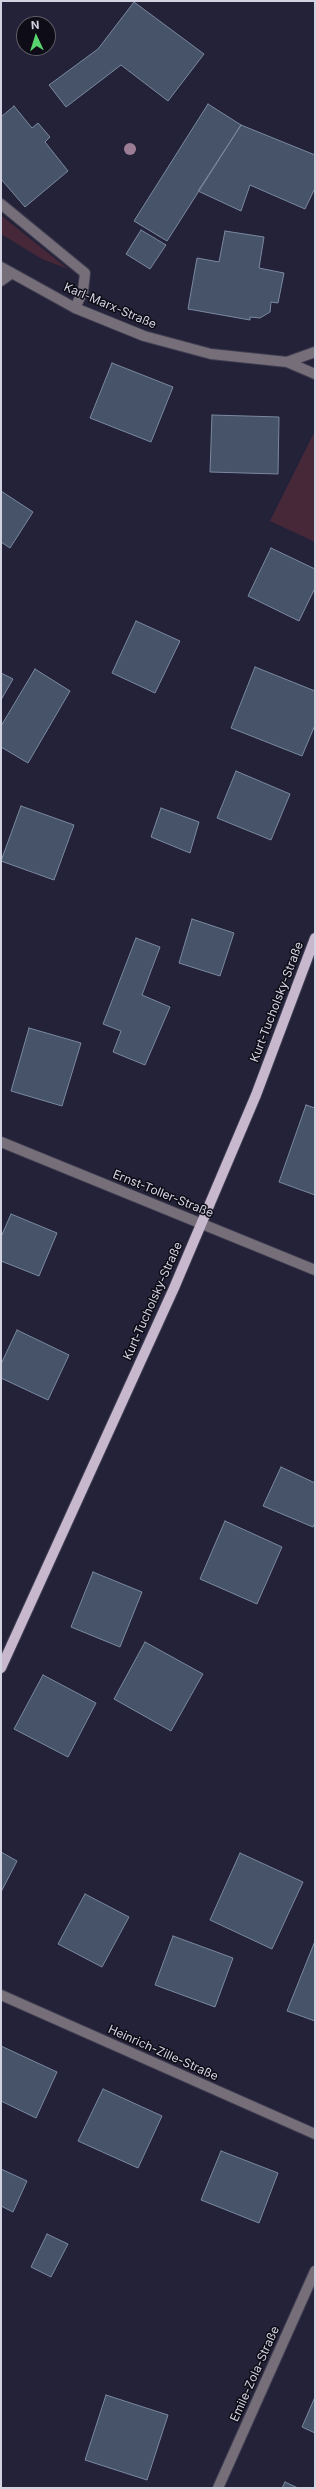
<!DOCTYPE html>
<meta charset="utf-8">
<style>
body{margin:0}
#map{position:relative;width:316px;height:2489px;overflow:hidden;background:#242238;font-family:Inter,sans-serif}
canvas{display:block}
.frame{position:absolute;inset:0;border:2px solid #d3d2e1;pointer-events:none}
.north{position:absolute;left:16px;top:16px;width:40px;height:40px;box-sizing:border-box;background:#0e0d17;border:1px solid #5d5c68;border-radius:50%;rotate:356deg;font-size:11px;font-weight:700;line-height:16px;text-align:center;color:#d3d2e1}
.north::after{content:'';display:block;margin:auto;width:14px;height:18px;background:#59d56f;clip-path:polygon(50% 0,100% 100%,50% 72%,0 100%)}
</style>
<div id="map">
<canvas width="316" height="2489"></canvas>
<div class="frame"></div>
<div class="north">N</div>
</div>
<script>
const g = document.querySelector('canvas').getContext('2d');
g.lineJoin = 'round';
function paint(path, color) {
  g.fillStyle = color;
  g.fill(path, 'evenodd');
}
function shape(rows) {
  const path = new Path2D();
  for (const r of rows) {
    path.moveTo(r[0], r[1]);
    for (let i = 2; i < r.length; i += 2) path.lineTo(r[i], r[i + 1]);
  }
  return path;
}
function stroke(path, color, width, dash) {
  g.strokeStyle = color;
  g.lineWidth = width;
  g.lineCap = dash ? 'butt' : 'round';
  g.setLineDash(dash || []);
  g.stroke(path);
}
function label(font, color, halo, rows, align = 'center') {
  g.font = font + ' Inter,sans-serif';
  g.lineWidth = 3;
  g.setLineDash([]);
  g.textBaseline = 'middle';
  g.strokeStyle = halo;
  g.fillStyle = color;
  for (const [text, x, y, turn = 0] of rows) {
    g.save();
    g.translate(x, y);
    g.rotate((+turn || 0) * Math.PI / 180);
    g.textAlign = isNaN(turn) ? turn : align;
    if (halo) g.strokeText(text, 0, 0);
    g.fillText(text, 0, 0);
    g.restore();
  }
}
paint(shape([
 [1,215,3,217,68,269,42,259,1,234],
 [315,431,315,542,270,521]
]), '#462839');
const building = shape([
 [134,2,204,54,168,101,121,65,66,107,49,85,98,49,134,2],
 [208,104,241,125,167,241,134,221,208,104],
 [14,106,32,128,38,123,50,137,45,142,68,171,25,207,1,179,1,117,14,106],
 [241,125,315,155,315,188,305,209,250,185,241,211,198,191,241,125],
 [141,230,166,245,150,269,126,254,141,230],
 [225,231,264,237,259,268,284,273,278,303,271,302,270,312,260,318,250,317,250,320,188,309,197,258,219,262,225,231],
 [112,363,173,387,151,442,90,418,112,363],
 [212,415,279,417,278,474,210,472,212,415],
 [1,491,33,512,10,548,1,542,1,491],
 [271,548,315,569,315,588,299,621,248,596,271,548],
 [136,621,180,641,155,693,112,673,136,621],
 [255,667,315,691,315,725,302,756,231,728,255,667],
 [35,669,70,691,28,763,1,747,1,726,35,669],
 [1,673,13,679,1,700,1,673],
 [236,771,290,794,271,840,217,818,236,771],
 [21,806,74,825,54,880,1,861,21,806],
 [161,808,199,822,190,853,151,837,161,808],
 [192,919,234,933,220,976,179,963,192,919],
 [136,938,160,947,142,995,170,1007,145,1065,113,1052,121,1031,103,1024,136,938],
 [29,1028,81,1043,62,1106,11,1091,29,1028],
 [306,1105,315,1108,315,1195,279,1182,306,1105],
 [11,1214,57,1233,39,1276,1,1261,1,1237,11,1214],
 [17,1330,69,1355,48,1400,1,1378,1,1364,17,1330],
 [281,1467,315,1483,315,1523,313,1527,263,1506,281,1467],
 [225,1521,282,1547,257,1604,200,1579,225,1521],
 [93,1572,142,1592,120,1647,71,1627,93,1572],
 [145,1642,203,1674,171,1731,114,1699,145,1642],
 [43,1675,96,1703,68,1757,14,1729,43,1675],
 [1,1852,17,1861,1,1892,1,1852],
 [240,1853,303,1882,272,1949,210,1920,240,1853],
 [85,1894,129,1917,102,1967,58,1944,85,1894],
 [173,1936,233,1958,215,2007,155,1985,173,1936],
 [315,1941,315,2021,287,2011,315,1941],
 [1,2046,57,2072,36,2118,1,2101,1,2046],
 [103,2089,162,2116,138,2168,78,2141,103,2089],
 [221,2151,278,2173,259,2223,201,2200,221,2151],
 [1,2169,27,2181,13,2212,1,2206,1,2169],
 [47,2234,68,2244,51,2277,31,2267,47,2234],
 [106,2395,168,2415,147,2480,85,2460,106,2395],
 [315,2397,315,2433,302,2427,315,2397],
 [285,2482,298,2488,282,2488,285,2482]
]);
paint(building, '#465369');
stroke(building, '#7a89a1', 1);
const minor = shape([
 [1,204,85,273,83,291,75,308],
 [1,267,75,308,144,336,211,354,287,362,315,374],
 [1,281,12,273],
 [287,362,315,352],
 [1,1142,315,1270],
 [1,1995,315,2134],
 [218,2488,315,2271]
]);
const major = shape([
 [1,1668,174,1288,256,1095,315,938]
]);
stroke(minor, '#403e53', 12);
stroke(major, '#403e53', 12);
stroke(minor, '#766e78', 10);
stroke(major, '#c7b8cd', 10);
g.fillStyle = '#9b7d96';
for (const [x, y] of [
 [130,149]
]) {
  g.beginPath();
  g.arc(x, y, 6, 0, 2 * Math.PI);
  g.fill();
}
label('12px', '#d3d2e1', '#0e0d17', [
 ["Karl-Marx-Straße",110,306,23],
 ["Kurt-Tucholsky-Straße",277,1002,-69],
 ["Ernst-Toller-Straße",163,1194,22],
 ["Kurt-Tucholsky-Straße",153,1301,-66],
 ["Heinrich-Zille-Straße",163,2053,24],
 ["Emile-Zola-Straße",255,2374,-66]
]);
</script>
